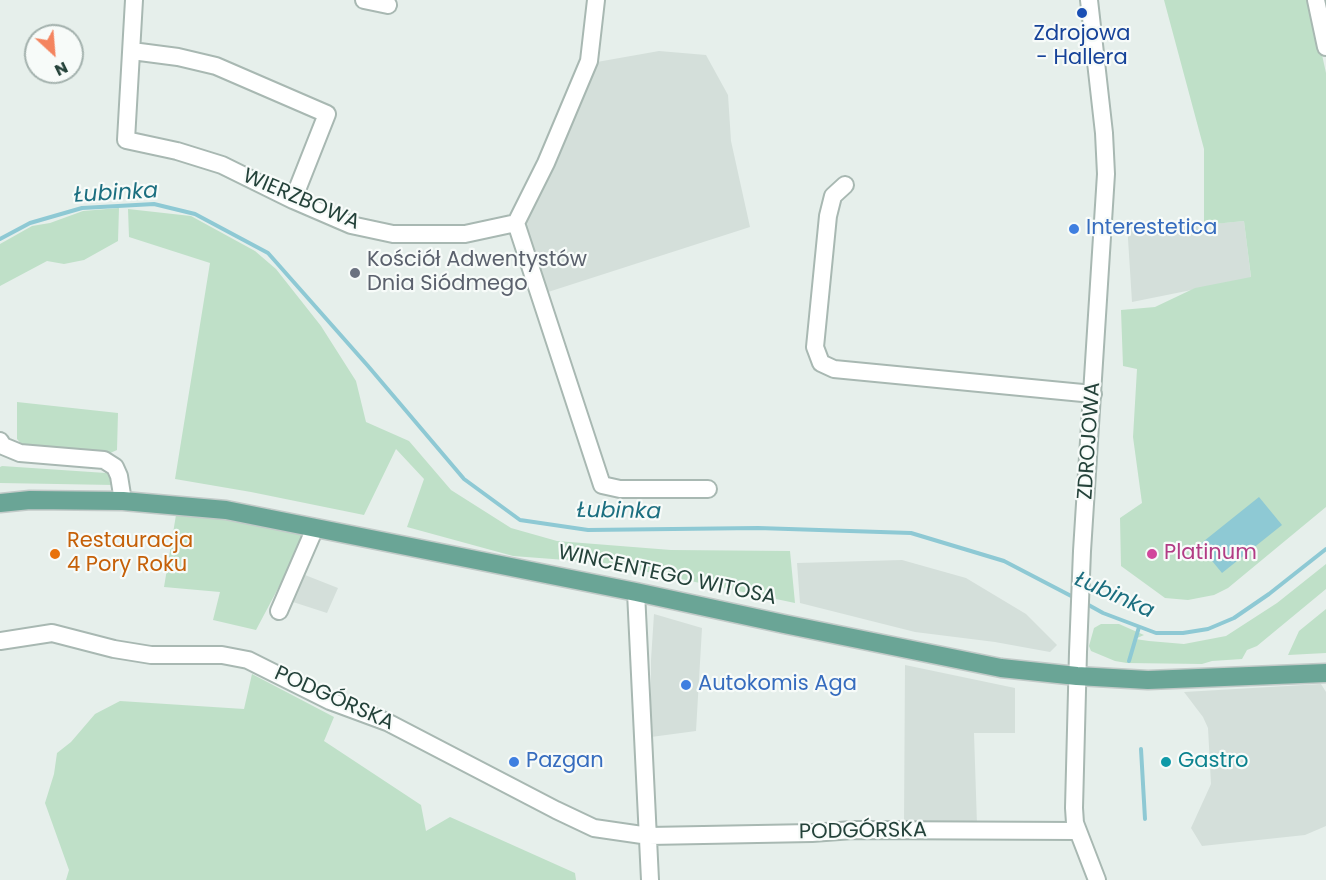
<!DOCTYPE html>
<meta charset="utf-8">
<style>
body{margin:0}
#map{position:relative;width:1326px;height:880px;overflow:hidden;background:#e6efeb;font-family:Poppins,sans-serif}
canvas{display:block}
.north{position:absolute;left:24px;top:24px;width:60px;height:60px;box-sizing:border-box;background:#f7fbf9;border:2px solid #a3b1ad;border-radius:50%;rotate:154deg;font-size:16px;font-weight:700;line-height:24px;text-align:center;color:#24423a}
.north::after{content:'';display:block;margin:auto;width:21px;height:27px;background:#f4845f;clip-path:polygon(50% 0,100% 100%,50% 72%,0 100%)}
</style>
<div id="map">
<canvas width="1326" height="880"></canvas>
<div class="north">N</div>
</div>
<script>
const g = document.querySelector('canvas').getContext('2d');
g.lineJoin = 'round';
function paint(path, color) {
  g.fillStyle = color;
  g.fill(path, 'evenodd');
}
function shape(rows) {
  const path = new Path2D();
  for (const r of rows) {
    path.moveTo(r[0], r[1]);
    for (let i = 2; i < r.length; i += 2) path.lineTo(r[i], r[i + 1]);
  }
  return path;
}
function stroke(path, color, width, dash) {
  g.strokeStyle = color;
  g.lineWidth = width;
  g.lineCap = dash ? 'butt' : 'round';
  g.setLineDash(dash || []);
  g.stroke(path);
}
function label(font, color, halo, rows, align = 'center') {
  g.font = font + ' Poppins,sans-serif';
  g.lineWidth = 4.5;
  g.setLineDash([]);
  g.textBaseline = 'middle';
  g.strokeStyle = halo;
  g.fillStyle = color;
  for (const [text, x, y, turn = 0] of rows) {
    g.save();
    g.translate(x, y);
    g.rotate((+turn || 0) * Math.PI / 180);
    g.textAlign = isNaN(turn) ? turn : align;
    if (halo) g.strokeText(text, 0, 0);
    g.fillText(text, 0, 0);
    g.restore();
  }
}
paint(shape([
 [659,51,706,55,728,95,731,141,750,227,545,293,525,221,597,62],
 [1244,221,1251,278,1132,302,1127,223,1191,226],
 [902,560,966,578,1026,614,1057,645,1050,652,995,642,915,632,800,603,797,563],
 [305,575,338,588,327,613,293,602],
 [654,614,702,628,696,731,651,737,651,660],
 [905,665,1015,688,1015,733,974,733,977,825,904,823],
 [1321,684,1326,692,1326,826,1305,835,1202,846,1191,828,1211,784,1208,728,1203,717,1184,692]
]), '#d4dfda');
paint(shape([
 [1164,0,1310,0,1326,73,1326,507,1228,588,1214,595,1188,600,1165,598,1121,566,1120,518,1142,503,1133,437,1137,369,1123,366,1121,310,1155,307,1195,288,1251,277,1244,221,1204,225,1204,149],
 [119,208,118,241,84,260,64,264,47,261,0,286,0,244,32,226,50,223,83,211],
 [128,209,191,216,255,251,276,269,321,326,356,381,366,422,409,441,451,490,511,528,557,541,671,550,790,551,795,603,605,563,513,556,407,527,424,479,396,449,364,515,251,492,175,479,210,263,129,237],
 [17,402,118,413,117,450,108,454,24,447,17,439],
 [2,466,106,473,115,477,114,485,0,483,0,467],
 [176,515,231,518,302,535,291,564,256,630,213,620,220,592,164,587],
 [1326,564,1326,589,1257,646,1247,650,1242,659,1212,661,1202,664,1127,663,1115,661,1091,651,1089,646,1094,628,1101,624,1119,624,1144,635,1135,639,1149,641,1184,644,1226,636,1277,603],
 [1326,609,1326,653,1288,655,1299,631],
 [252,674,334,717,324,741,421,805,426,831,450,817,575,873,576,880,66,880,69,870,45,803,54,774,57,753,71,742,95,714,120,701,244,709]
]), '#bfe0c8');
paint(shape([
 [1259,497,1282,525,1222,573,1199,545]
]), '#8ec9d4');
stroke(shape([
 [0,239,30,223,82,208,154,204,195,214,268,253,368,366,464,479,520,520,588,530,758,528,911,533,1004,561,1075,598],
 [1085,603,1103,613,1156,633,1183,633,1208,629,1234,618,1269,594,1326,549],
 [1129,661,1139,627],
 [1141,749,1145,819]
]), '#8ec9d4', 4);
const minor = shape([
 [134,0,126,140,177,151,222,165,293,200,351,225,393,234,465,234,516,223],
 [364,0,388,5],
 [596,0,589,61,546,163,516,223,602,485,620,489,708,489],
 [1089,0,1104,133,1106,174,1082,551,1078,652,1074,808,1075,823,1097,880],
 [1316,0,1326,47],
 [132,51,178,57,216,66,327,114,293,200],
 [845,185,833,196,828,216,815,347,821,363,834,369,1093,394],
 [0,441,3,446,20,453,104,460,115,467,119,476,123,501],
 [636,592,650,880],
 [279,611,315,528],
 [0,641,52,633,114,649,151,655,222,655,248,660,330,701,387,722,556,810,594,828,649,836,812,833,853,830,1078,831]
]);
const major = shape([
 [0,503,30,500,123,501,226,510,636,592,784,624,1001,668,1077,676,1148,680,1326,673]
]);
stroke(minor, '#a8b8b2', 20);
stroke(major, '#c2cac8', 21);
stroke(minor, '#fff', 16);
stroke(major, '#6aa596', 18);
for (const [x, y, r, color] of [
 [1082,13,6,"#1a4fb4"],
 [1074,229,6,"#3f7fe0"],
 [355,273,6,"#6b7280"],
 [55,554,6,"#e8710a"],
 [1152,554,6,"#d1479c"],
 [686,685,6,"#3f7fe0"],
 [514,762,6,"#3f7fe0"],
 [1166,762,6,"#0f9aa8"]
]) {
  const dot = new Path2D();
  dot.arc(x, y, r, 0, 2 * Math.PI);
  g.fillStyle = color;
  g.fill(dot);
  stroke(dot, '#f7fbf9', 2);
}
label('21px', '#164399', '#f7fbf9', [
 ["Zdrojowa",1082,35],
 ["- Hallera",1082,59]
]);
label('21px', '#24423a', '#f7fbf9', [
 ["WIERZBOWA",301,200,23],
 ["ZDROJOWA",1090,441,-86],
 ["WINCENTEGO WITOSA",667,576,12],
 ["PODGÓRSKA",334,699,24],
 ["PODGÓRSKA",863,832,-1]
]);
label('21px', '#366cbe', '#f7fbf9', [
 ["Interestetica",1086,229],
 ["Autokomis Aga",698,685],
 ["Pazgan",526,762]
], 'left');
label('21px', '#5b616d', '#f7fbf9', [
 ["Kościół Adwentystów",367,261],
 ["Dnia Siódmego",367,285]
], 'left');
label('21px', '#c56008', '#f7fbf9', [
 ["Restauracja",67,542],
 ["4 Pory Roku",67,566]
], 'left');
label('21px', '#b23c85', '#f7fbf9', [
 ["Platinum",1164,554]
], 'left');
label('21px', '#0d838f', '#f7fbf9', [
 ["Gastro",1178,762]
], 'left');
label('italic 22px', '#1c6f80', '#f7fbf9', [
 ["Łubinka",116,194,-3],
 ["Łubinka",619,512,1],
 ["Łubinka",1114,596,24]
]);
</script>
